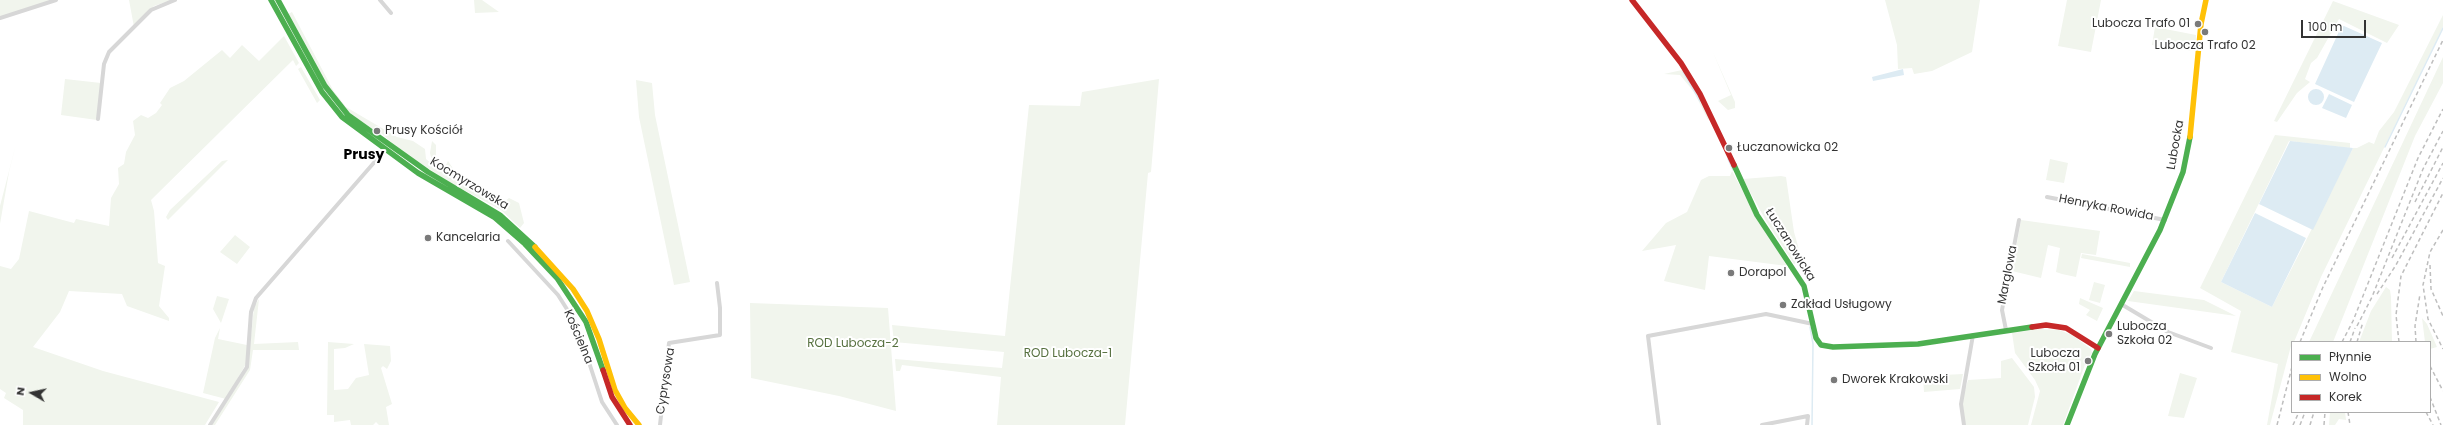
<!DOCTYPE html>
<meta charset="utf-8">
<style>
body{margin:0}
#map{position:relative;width:2443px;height:425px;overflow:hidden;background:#fff;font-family:Poppins,sans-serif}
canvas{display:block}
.legend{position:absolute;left:2291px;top:341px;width:140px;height:72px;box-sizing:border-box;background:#fff;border:1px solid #adadad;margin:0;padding:5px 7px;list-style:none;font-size:12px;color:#333}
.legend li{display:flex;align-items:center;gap:8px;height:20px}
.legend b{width:20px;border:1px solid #adadad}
.north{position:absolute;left:12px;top:373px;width:40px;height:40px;-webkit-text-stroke:3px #fff;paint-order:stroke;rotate:279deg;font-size:11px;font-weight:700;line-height:16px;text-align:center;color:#333}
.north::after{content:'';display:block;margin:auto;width:14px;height:18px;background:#333;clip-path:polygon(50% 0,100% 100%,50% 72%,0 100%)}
.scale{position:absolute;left:2301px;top:20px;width:65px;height:18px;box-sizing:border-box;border:2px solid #333;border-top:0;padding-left:5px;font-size:12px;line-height:14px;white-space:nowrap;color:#333;-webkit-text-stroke:3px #fff;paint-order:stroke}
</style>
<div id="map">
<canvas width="2443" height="425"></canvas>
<ul class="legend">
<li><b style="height:5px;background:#4caf50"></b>Płynnie</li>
<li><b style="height:5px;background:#ffc107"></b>Wolno</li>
<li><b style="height:5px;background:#c62828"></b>Korek</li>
</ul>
<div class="north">N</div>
<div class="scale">100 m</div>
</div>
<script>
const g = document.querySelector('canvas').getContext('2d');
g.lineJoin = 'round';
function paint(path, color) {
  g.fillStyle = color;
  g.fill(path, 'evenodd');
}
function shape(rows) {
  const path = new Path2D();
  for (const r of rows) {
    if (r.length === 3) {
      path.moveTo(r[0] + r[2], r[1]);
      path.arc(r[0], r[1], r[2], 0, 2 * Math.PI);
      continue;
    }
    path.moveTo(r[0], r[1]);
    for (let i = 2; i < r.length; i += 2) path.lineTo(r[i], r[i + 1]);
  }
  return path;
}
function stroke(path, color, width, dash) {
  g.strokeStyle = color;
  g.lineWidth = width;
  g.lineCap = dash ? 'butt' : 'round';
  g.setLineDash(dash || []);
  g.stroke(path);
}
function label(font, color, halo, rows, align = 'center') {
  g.font = font + ' Poppins,sans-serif';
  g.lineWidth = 4;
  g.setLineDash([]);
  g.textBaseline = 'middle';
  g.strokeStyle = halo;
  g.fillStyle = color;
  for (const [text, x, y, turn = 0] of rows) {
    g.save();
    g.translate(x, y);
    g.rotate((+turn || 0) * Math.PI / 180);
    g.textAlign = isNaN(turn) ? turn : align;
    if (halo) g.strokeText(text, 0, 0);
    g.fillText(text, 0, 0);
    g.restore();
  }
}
paint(shape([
 [0,0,53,0,0,17],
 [129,0,172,0,154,6,134,27],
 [474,0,482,0,499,12,475,13],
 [1885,0,1980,0,1972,52,1932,71,1914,74,1912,68,1898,69,1897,45],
 [2067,0,2101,0,2091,52,2058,46],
 [2333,1,2399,25,2387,43,2339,19,2317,58,2311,63,2305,79,2310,82,2297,93,2277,122,2274,121],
 [292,12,333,90,346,107,397,137,413,141,425,149,426,159,433,165,430,153,432,141,436,145,436,168,443,171,448,161,454,170,451,177,504,202,509,198,519,203,524,223,520,228,501,210,449,182,399,149,381,133,365,125,351,114,331,92,288,14],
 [2443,15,2443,27,2321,277,2294,342,2292,342,2270,425,2267,425,2278,364,2231,352,2241,311,2200,288,2275,135,2350,143,2350,148,2289,141,2221,282,2272,307,2353,148,2357,148,2369,142,2374,144,2379,131,2394,112],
 [2155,27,2196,35,2196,47,2192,51,2152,45],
 [284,36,299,63,296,66,293,60,151,200,154,211,158,263,165,266,159,306,169,318,169,321,127,306,122,294,69,291,60,312,33,347,103,371,219,402,205,425,23,425,23,410,4,398,6,393,0,389,0,266,11,269,19,259,29,211,74,223,76,219,109,226,111,198,119,184,118,168,124,164,126,152,135,135,133,121,141,115,148,118,156,113,162,105,160,103,170,88,184,81,222,50,230,58,242,45,259,61],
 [1712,50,1735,102,1735,108,1728,110,1718,101,1731,95],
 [2443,57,2443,83,2415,136,2333,342,2309,342],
 [301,67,320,100,317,103,298,69],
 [1682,70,1711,118,1708,120,1694,92,1680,75,1664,74],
 [65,79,101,83,97,120,61,115],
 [1159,79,1151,172,1148,173,1125,425,997,425,1001,377,902,365,900,371,896,371,895,359,1002,368,1004,352,894,342,892,325,1005,336,1029,105,1080,106,1082,92],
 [636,80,652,83,655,115,690,282,674,285,639,117],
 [17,140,9,172,0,224,0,206],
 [2050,159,2068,163,2064,183,2046,180],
 [228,160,168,220,166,217,170,210,222,161],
 [1732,171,1756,216,1787,266,1709,256,1705,290,1664,281,1676,245,1642,251,1666,223,1687,212,1701,180,1709,176,1730,176],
 [1781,176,1786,177,1794,232,1802,260,1794,264,1766,221,1743,179],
 [2021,220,2100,231,2096,255,2081,253,2076,277,2062,274,2056,272,2060,248,2048,245,2041,278,2012,271],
 [235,235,250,247,237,264,220,252],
 [2082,254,2130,263,2130,267,2081,258],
 [2094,282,2105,285,2100,303,2089,300],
 [2386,287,2390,290,2391,297,2392,342,2359,342,2371,311],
 [2134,291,2204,300,2236,316,2128,301],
 [217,296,229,299,221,323,213,309],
 [2080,298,2103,308,2097,321,2086,315,2090,310,2079,304],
 [259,299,254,344,298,342,299,350,253,350,250,370,215,425,212,425,248,365,254,307],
 [750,303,888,308,896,411,839,396,751,378],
 [2422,318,2427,324,2437,347,2430,349,2430,342,2425,342],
 [220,328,218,339,247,345,247,362,226,399,203,393,215,338],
 [2039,329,2059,330,2072,335,2091,349,2092,353,2086,362,2063,425,2031,425,2040,391,2035,380,2015,353,2012,333],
 [328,342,354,344,345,348,334,349,334,390,348,389,356,378,369,375,364,344,390,346,391,361,387,369,383,366,381,368,392,404,386,407,389,425,379,425,376,422,373,425,351,425,350,420,334,422,334,415,327,415],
 [2012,358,2034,387,2035,397,2028,425,1965,425,1962,400,1968,380,2001,378,2001,361],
 [2180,373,2197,378,2184,418,2168,416],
 [1963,374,1960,389,1924,392,1923,376],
 [2330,412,2345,412,2346,420,2339,419,2335,425,2329,425]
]), '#f1f5ed');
paint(shape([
 [2344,26,2382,43,2354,102,2315,84,2341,27],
 [1903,69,1904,75,1873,81,1872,77],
 [2316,97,8],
 [2329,94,2352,105,2346,118,2322,108],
 [2290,141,2353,148,2313,230,2259,204],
 [2255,213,2306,238,2272,307,2221,282]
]), '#ddebf3');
stroke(shape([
 [1683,72,1700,101],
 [2385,147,2443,28],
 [1728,159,1733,170],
 [1810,327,1813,344,1812,425]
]), '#ddebf3', 1.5);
stroke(shape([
 [380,0,391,13],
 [0,18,56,0],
 [98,119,104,64,109,52,151,10,175,0],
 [2047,197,2165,220],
 [508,241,558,295,570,314,582,341,602,402,617,425],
 [2121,304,2168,332,2211,348],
 [2006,330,2002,310,2019,220],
 [210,425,247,367,251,312,256,298,385,150],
 [660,425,669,343,720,335,720,308,717,283],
 [1659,425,1648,336,1766,314,1813,324],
 [1762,425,1808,416,1807,425],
 [1964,425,1961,404,1973,335]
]), '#d7d7d7', 4);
stroke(shape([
 [271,0,322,92,342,117,418,173,494,217,525,244,557,278,586,322,603,370],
 [278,0,325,86,348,115,428,172,500,215,535,247],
 [1734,165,1757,215,1804,286,1816,338,1821,345,1833,347,1918,344,2032,327],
 [2067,425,2095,354,2160,230,2183,172,2190,137]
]), '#4caf50', 5.5);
stroke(shape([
 [2190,137,2201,24,2206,0],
 [535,247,573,289,587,311,599,339,615,390,625,408,639,425]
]), '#ffc107', 5.5);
stroke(shape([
 [1632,0,1681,63,1700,94,1734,165],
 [2032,327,2046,325,2066,328,2098,348],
 [603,370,612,397,630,425]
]), '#c62828', 5.5);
stroke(shape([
 [2415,202,2443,147],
 [2443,230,2430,252,2423,285,2428,319,2443,349],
 [2392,258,2443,163],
 [2430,265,2431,289,2443,316],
 [2377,294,2396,265,2443,178],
 [2357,326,2372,297,2423,169,2443,131],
 [2300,342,2323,287,2443,40],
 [2342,342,2353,321,2418,158,2443,109],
 [2350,342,2355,328],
 [2357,342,2363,322],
 [2399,342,2396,315,2401,276,2443,193],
 [2416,342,2415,326,2420,294],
 [2430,366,2443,391],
 [2430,397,2441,425],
 [2348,412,2350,425],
 [2426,412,2433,425],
 [2277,425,2292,367],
 [2293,425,2299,412],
 [2300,425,2305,412],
 [2310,425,2314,412],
 [2324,425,2325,412]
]), '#bebebe', 1.5, [4, 3]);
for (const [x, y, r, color] of [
 [2198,24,4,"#7a7a7a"],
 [2205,32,4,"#7a7a7a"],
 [377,131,4,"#7a7a7a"],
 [1729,148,4,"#7a7a7a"],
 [428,238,4,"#7a7a7a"],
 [1731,273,4,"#7a7a7a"],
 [1783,305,4,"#7a7a7a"],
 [2109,334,4,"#7a7a7a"],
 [2088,361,4,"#7a7a7a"],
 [1834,380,4,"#7a7a7a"]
]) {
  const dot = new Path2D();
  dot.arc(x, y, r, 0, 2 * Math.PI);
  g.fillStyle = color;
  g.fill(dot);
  stroke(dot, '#fff', 1.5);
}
label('12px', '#333', '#fff', [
 ["Lubocza Trafo 01",2190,24,"right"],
 ["Lubocza Trafo 02",2205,46,"center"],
 ["Prusy Kościół",385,131],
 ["Łuczanowicka 02",1737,148],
 ["Kancelaria",436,238],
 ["Dorapol",1739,273],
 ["Zakład Usługowy",1791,305],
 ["Lubocza",2117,327],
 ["Szkoła 02",2117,341],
 ["Lubocza",2080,354,"right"],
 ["Szkoła 01",2080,368,"right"],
 ["Dworek Krakowski",1842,380]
], 'left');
label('12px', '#333', '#fff', [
 ["Lubocka",2176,145,-80],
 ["Kocmyrzowska",469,184,31],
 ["Henryka Rowida",2106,208,11],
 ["Łuczanowicka",1790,245,58],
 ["Marglowa",2008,275,-79],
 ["Kościelna",578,337,67],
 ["Cyprysowa",666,381,-81]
]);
label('12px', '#56703f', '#fff', [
 ["ROD Lubocza-2",853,344],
 ["ROD Lubocza-1",1068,354]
]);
label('bold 14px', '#000', '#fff', [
 ["Prusy",364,155]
]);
</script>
